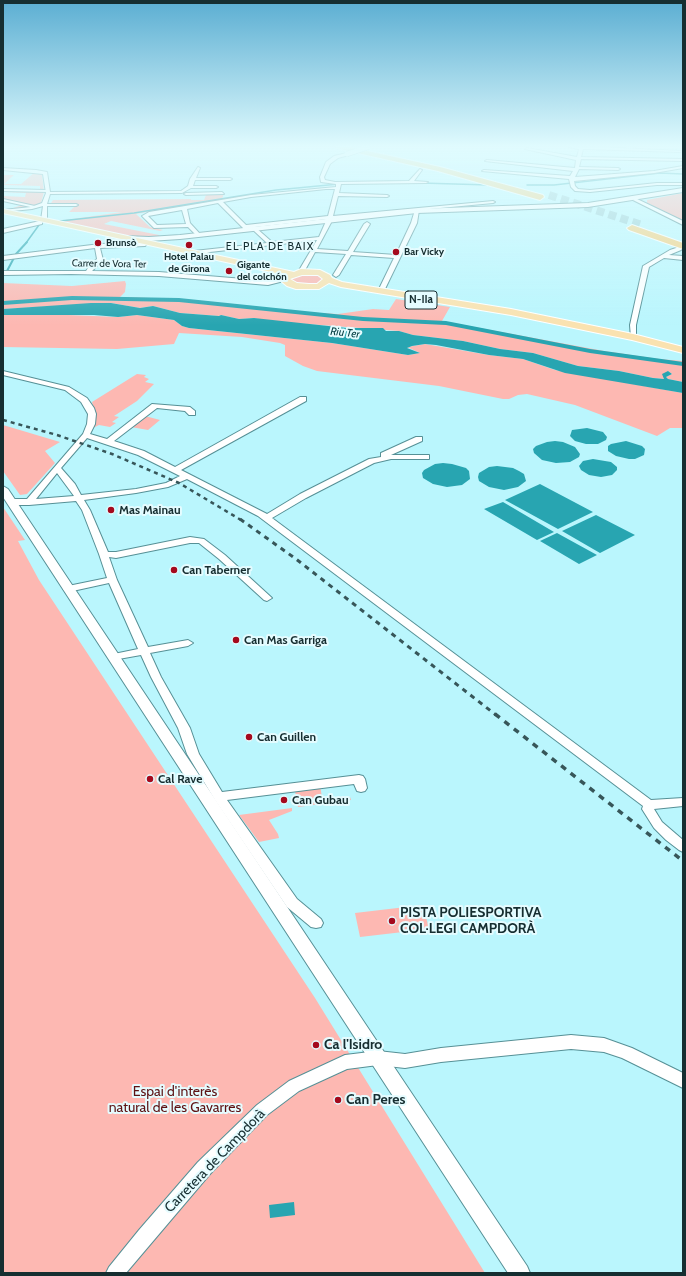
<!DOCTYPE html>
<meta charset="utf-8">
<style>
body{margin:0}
#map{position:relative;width:686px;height:1276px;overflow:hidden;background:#baf6fd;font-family:Cabin,sans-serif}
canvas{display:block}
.frame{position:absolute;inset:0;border:4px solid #162e31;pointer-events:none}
</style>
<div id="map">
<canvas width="686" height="1276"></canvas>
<div class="frame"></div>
</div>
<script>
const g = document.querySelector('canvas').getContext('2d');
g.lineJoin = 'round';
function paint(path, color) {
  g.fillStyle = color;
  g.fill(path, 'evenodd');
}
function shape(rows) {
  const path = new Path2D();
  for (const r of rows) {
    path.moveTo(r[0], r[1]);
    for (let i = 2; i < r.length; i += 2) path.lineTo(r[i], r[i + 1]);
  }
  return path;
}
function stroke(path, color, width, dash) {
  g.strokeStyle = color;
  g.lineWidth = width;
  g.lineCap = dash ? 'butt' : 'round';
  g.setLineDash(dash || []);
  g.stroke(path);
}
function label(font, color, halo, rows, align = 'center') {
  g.font = font + ' Cabin,sans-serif';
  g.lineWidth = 4;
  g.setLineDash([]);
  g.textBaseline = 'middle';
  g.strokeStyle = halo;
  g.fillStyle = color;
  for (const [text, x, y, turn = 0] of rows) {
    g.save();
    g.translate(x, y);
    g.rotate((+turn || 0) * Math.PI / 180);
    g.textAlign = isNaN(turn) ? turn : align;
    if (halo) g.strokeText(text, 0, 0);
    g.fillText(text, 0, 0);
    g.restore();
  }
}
paint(shape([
 [3,170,33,171,42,174,44,192,41,203,33,207,17,209,13,208,22,205,3,201,3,196,25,197,26,193,3,192,3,189,40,190,40,186,3,185,3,175,14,175,4,184,21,184,35,172],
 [224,193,222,199,136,214,150,227,163,230,160,231,111,221,104,224,159,235,160,237,129,236,58,221,122,212,69,212,77,204,51,203,53,200,191,199,191,200,204,200,206,195],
 [683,193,683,221,647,203,647,200],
 [315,274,323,279,321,282,312,285,301,285,291,280,291,279,296,275],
 [125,281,126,284,125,292,120,297,179,299,301,312,338,314,373,309,389,310,396,299,450,307,442,321,604,351,659,359,683,361,683,382,668,379,666,377,672,374,668,371,664,379,653,378,619,371,578,366,533,353,500,349,463,341,413,335,399,331,268,321,254,318,239,319,221,315,219,316,180,313,153,306,140,308,111,303,3,309,3,283,72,286],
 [43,314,118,317,137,315,174,320,182,326,189,328,332,343,408,355,420,353,407,347,425,344,489,355,523,359,555,370,683,393,683,428,670,428,657,436,575,405,527,394,518,395,509,399,503,399,439,386,317,371,303,366,285,356,285,345,280,343,242,337,179,333,174,344,117,349,3,347,3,315],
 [137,374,146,375,144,377,149,379,145,382,154,384,137,401,114,416,119,417,112,422,116,423,110,427,99,425,91,429,96,418,92,402],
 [145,416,160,420,148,430,131,427],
 [3,425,60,442,45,451,55,463,27,494,20,495,3,471],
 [3,507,25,540,18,541,39,580,315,998,485,1273,3,1273],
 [320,784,322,798,325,798,326,802,330,801,330,799,350,797,351,800,298,807,295,791],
 [292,808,292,811,269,820,278,834,279,838,259,842,239,815],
 [423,905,429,929,360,937,355,913]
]), '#fdb8b2');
paint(shape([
 [91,303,111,303,140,308,153,306,180,313,219,316,221,315,239,319,254,318,347,328,383,328,386,331,399,331,413,335,463,341,500,349,533,353,578,366,619,371,653,378,664,379,662,374,668,371,672,374,666,377,668,379,683,382,683,393,565,373,523,359,489,355,436,345,425,344,412,346,407,348,420,353,408,355,332,343,189,328,182,326,174,320,137,315,118,317,94,315,3,315,3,309],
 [587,428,603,432,607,437,606,440,598,444,586,444,575,441,570,436,572,430],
 [555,441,563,442,575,447,580,454,579,457,570,462,556,463,542,460,534,453,533,449,536,446,547,442],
 [626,441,642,446,645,449,644,455,635,459,629,459,616,456,608,451,608,446,611,444],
 [593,459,611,462,617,467,617,470,612,475,601,477,589,475,581,470,579,466,583,461],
 [443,463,452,464,466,468,469,471,470,479,462,485,447,487,433,484,423,478,422,473,424,470,435,464],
 [497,466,513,468,519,471,524,474,526,481,518,487,504,490,489,487,479,481,478,477,479,473,489,467],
 [540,484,593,512,558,529,505,500],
 [503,502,554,532,537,540,484,509],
 [596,515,635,535,600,553,562,531],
 [557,533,597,555,579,564,540,541],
 [294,1202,295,1215,270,1218,269,1205]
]), '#28a5b1');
stroke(shape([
 [421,183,489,185],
 [527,185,554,185,660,173,683,174],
 [60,221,134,213,276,190,339,184],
 [26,243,39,225]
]), '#28a5b1', 1.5);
stroke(shape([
 [7,271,16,254,27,242]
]), '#28a5b1', 2);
paint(shape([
 [72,296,179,298,363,317,446,321,590,349,683,362,683,366,590,353,446,325,363,321,179,302,72,300,3,305,3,301,72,296]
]), '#28a5b1');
stroke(shape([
 [549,195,642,225]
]), '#99ced4', 8, [8, 4.5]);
const pedestrian = shape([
 [3,189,47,190,49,191,47,192,3,191,3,189],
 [3,199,35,206,37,207,35,208,3,201,3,199]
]);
const minor = shape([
 [569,147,599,147,682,151,680,152,583,149,581,157,683,159,683,161,581,159,579,167,618,168,620,169,618,170,579,169,575,177,654,171,683,166,683,168,654,173,574,181,575,186,578,189,590,190,657,183,683,183,683,185,657,185,590,192,575,191,571,187,569,179,482,171,484,170,570,176,573,171,485,161,487,160,575,168,576,160,525,149,527,148,577,157,579,149,569,147],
 [347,153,349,155,338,158,330,164,324,177,325,180,335,182,409,181,420,169,422,170,414,181,428,182,426,183,341,184,339,193,387,195,389,196,387,197,338,196,333,216,493,201,495,202,493,203,419,210,417,223,384,291,381,293,378,291,394,258,351,255,339,275,336,277,333,275,346,254,315,252,304,272,301,274,298,272,317,240,192,254,192,252,194,251,267,243,253,230,252,229,255,227,245,230,218,203,187,209,190,223,201,235,198,237,188,227,154,228,142,216,149,212,251,195,336,187,336,184,321,182,320,177,326,162,334,156,347,153],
 [326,189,335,189,328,216,246,225,223,202,251,197,326,189],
 [182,210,186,224,157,225,148,216,182,210],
 [415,210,411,223,396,255,353,252,370,224,367,222,364,224,348,251,317,249,333,219,415,210],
 [327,219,319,237,272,242,255,227,327,219],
 [198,167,200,168,196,178,230,178,232,179,230,180,195,180,193,186,216,186,218,187,216,188,191,188,182,193,50,194,47,204,76,204,78,205,76,206,47,206,47,220,44,222,41,220,43,206,32,209,3,212,3,210,31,207,42,203,46,193,43,174,3,170,3,168,36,170,47,172,50,192,181,191,188,186,190,179,198,167],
 [222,192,224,194,186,195,184,194,186,193,222,192],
 [635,198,683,221,683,225,633,200,635,198],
 [40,221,42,222,42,224,3,233,3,229,40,221],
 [143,243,146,245,145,246,100,248,103,260,92,271,159,272,268,281,285,278,288,280,268,285,159,276,71,274,3,275,3,271,86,271,91,264,97,259,95,248,3,260,3,256,100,244,143,243],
 [679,247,681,248,681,250,669,255,683,256,683,260,664,258,649,267,636,325,636,337,631,338,630,325,643,266,670,250,679,247],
 [3,371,69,387,87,398,94,408,96,414,95,424,90,434,107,439,152,404,190,407,195,411,195,415,189,415,185,411,157,408,114,441,144,451,175,467,300,397,306,397,306,401,181,470,267,514,300,494,369,459,381,457,381,453,416,437,422,437,422,441,391,455,429,455,429,459,391,459,374,463,306,498,272,518,651,800,683,798,683,806,654,809,662,822,683,840,683,852,679,850,666,840,654,828,642,809,643,806,258,516,187,479,168,487,136,493,84,500,90,510,108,552,116,552,190,537,204,539,225,555,272,598,267,601,264,600,219,559,199,543,190,543,116,558,109,557,117,580,148,647,188,640,193,643,188,646,150,653,161,677,190,728,199,754,222,792,359,775,363,776,365,779,367,788,365,791,361,792,357,791,354,784,227,800,297,899,321,919,323,923,321,927,316,928,311,927,287,907,215,800,187,754,178,728,151,677,141,655,113,660,108,657,109,655,138,649,109,583,68,592,63,589,68,586,107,578,99,554,82,510,76,501,29,505,11,505,7,502,11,499,27,499,83,434,87,424,88,414,81,402,65,390,3,375,3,371],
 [87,438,138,455,180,476,166,483,136,489,81,495,75,484,61,468,87,438],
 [57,473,74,496,36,499,57,473],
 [571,1035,604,1038,632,1048,683,1073,683,1088,622,1058,604,1052,571,1049,441,1062,405,1068,378,1065,347,1069,299,1091,267,1115,210,1174,126,1273,106,1273,109,1267,139,1230,198,1162,257,1105,289,1081,345,1055,378,1051,405,1054,441,1048,571,1035]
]);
const tertiary = shape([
 [683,188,683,192,588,207,417,213,180,239,149,241,125,240,122,238,125,236,149,237,180,235,417,209,588,203,683,188],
 [3,486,8,489,527,1266,530,1273,508,1273,3,497,3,486]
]);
const primary = shape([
 [3,209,294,272,301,269,320,270,330,275,332,278,342,282,511,309,633,334,683,347,683,353,632,340,511,315,341,287,329,283,319,289,296,289,287,286,282,282,281,280,285,275,3,213,3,209],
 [302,275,318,275,323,279,317,284,309,284,297,283,290,279,302,275]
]);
const motorway = shape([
 [336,147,349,147,440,167,543,195,544,197,540,200,438,171,340,149,336,147],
 [632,225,683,243,683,249,629,230,627,228,632,225]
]);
stroke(pedestrian, '#569096', 2);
stroke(minor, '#569096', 2);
stroke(tertiary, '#569096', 2);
stroke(primary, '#fff', 2);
stroke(motorway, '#fff', 2);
paint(pedestrian, '#fff');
paint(minor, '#fff');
paint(tertiary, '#fff');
paint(primary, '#fae2b0');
paint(motorway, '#f6ce7b');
stroke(shape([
 [3,420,57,435,112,454,179,483,241,520]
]), '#375659', 2.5, [4, 4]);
stroke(shape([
 [240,519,296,559,496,715]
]), '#375659', 3, [5, 5]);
stroke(shape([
 [495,714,683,861]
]), '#375659', 3.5, [6, 6]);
const minorBridge = shape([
 [347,154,368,147]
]);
stroke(minorBridge, '#569096', 6, []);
stroke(minorBridge, '#fff', 5);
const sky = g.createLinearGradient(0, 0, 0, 325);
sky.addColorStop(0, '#5baed2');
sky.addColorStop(0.45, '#e0fbfe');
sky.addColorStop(1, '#e0fbfe00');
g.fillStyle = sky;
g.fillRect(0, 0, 686, 325);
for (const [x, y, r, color] of [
 [98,243,4,"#a4091d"],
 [189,245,4,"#a4091d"],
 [396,252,4,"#a4091d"],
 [229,271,4,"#a4091d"],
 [111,510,4,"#a4091d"],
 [174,570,4,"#a4091d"],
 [236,640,4,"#a4091d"],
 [249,737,4,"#a4091d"],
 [150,779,4,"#a4091d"],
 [284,800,4,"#a4091d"],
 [392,921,4,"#a4091d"],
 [316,1045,4,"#a4091d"],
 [338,1100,4,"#a4091d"]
]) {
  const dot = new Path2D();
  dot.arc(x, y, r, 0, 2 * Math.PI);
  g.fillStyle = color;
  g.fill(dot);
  stroke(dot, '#e5fcff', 1.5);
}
label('bold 10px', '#162e31', '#e5fcff', [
 ["Brunsò",106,243],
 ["Bar Vicky",404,252],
 ["Hotel Palau",189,257,"center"],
 ["de Girona",189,269,"center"],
 ["Gigante",237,265],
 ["del colchón",237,277]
], 'left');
label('10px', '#162e31', '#e5fcff', [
 ["Carrer de Vora Ter",109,264,1]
]);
g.letterSpacing = '1px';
label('11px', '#162e31', '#e5fcff', [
 ["EL PLA DE BAIX",270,247]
]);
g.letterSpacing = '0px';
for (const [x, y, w] of [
 [421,300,32]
]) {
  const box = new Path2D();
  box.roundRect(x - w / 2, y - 9, w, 18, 3);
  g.fillStyle = '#e5fcff';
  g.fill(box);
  stroke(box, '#162e31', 1);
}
label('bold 11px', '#162e31', null, [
 ["N-IIa",421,300]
]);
label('italic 11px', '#013a3f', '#e5fcff', [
 ["Riu Ter",345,333,6]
]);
label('bold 12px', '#162e31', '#e5fcff', [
 ["Mas Mainau",119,510],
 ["Can Taberner",182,570],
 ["Can Mas Garriga",244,640],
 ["Can Guillen",257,737],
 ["Cal Rave",158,779],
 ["Can Gubau",292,800]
], 'left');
label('bold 14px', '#162e31', '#e5fcff', [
 ["PISTA POLIESPORTIVA",400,913],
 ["COL·LEGI CAMPDORÀ",400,929],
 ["Ca l'Isidro",324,1045],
 ["Can Peres",346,1100]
], 'left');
label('14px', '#5d1214', '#e5fcff', [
 ["Espai d'interès",175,1092],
 ["natural de les Gavarres",175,1108]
]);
label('14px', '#162e31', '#e5fcff', [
 ["Carretera de Campdorà",215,1161,-46]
]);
</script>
